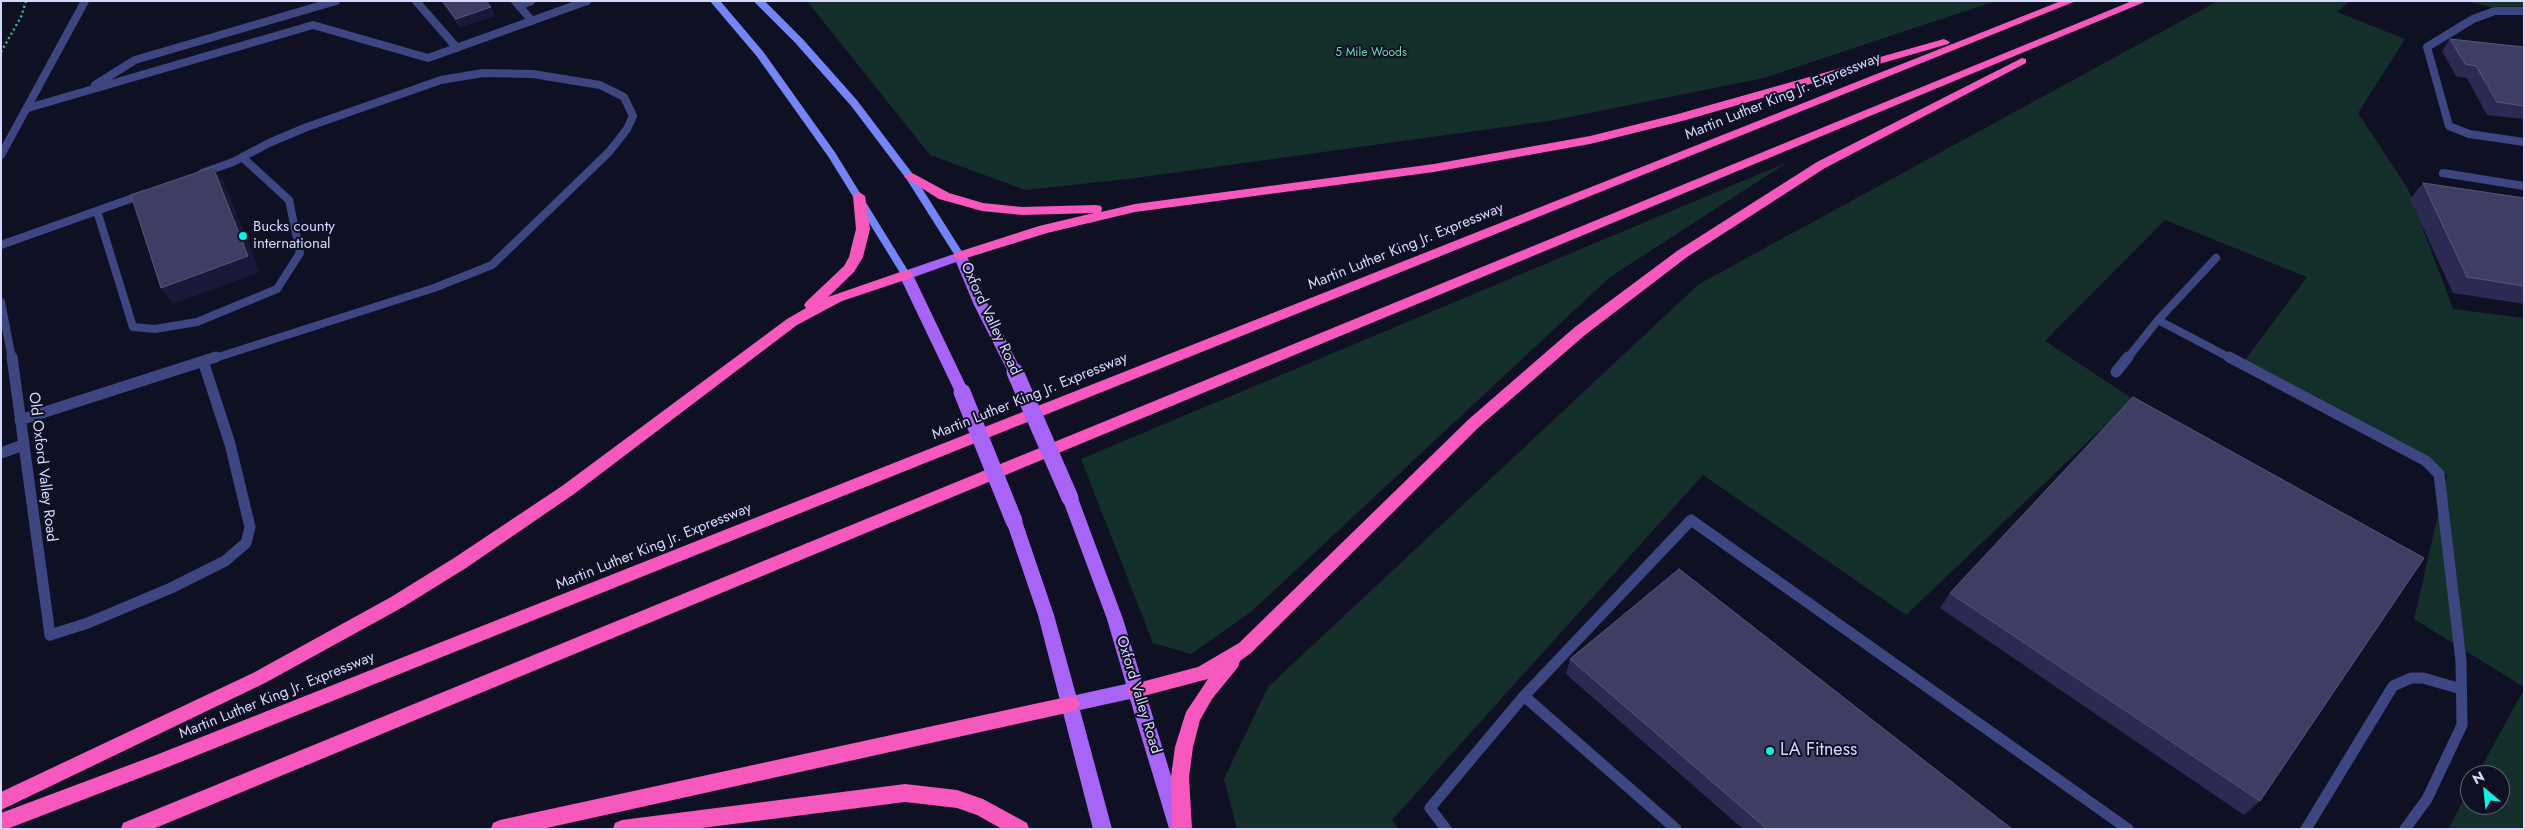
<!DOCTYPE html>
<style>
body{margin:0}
#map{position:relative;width:2525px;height:830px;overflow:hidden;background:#101025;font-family:Jost,sans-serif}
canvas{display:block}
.frame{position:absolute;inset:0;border:2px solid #d6d8fd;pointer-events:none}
.north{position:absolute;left:2460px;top:765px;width:50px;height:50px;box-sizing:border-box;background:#101025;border:1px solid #5f607b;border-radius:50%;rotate:332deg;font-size:14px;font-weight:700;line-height:20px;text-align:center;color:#d6d8fd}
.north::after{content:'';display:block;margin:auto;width:18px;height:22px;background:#0ef1e4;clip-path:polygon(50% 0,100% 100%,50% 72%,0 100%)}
</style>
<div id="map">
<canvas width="2525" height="830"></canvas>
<div class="frame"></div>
<div class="north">N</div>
</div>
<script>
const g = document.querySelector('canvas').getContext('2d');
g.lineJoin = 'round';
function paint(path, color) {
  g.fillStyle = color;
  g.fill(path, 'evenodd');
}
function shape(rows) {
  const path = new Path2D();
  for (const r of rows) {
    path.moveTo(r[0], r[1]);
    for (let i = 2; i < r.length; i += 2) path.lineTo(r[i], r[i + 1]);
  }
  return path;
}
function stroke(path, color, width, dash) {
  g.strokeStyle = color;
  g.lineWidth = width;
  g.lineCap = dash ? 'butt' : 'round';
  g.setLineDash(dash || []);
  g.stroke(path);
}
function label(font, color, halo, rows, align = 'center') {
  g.font = font + ' Jost,sans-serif';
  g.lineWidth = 4;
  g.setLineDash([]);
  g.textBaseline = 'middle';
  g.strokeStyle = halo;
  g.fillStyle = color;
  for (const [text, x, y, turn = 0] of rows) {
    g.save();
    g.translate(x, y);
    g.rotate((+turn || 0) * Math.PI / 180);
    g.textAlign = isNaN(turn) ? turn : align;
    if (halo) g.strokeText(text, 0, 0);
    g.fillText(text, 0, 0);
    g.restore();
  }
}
paint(shape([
 [807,1,1996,1,1764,78,1555,120,1128,179,1025,190,930,155],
 [2218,1,2350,1,2337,12,2405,39,2358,113,2408,189,2453,309,2524,318,2524,687,2414,619,2447,475,2242,364,2307,277,2165,220,2045,341,2133,399,1906,615,1703,475,1392,820,1399,829,1237,829,1224,779,1268,687,1699,284],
 [2465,1,2524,1,2524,10,2514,12],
 [1788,162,1610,277,1251,612,1191,654,1153,643,1081,459],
 [2524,689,2524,829,2448,829,2470,788,2470,805,2500,805,2500,775,2477,775]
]), '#142e29');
stroke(shape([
 [1,52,21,17,26,1]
]), '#36b196', 2.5, [2, 3]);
stroke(shape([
 [416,1,457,48],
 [515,1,532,21],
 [519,6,531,1],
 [2524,11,2495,11,2473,19,2427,47,2449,126,2469,134,2524,142],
 [95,85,135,60,336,1],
 [28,108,313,25,428,58,587,1],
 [202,173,233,162,269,143,307,127,441,80,483,73,533,74,600,85,624,97,633,116,627,129,609,152,492,265,434,288,212,359],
 [2443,173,2524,186],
 [97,211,133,327,155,329,197,322,277,289,300,253,289,200,242,157],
 [1,245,144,194],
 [2216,258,2158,320,2232,359],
 [2127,359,2158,320]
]), '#3e4681', 8);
stroke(shape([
 [2229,357,2426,461,2439,474,2461,661,2462,725,2427,799,2405,829],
 [2116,372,2128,357],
 [20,420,216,357],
 [1,453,23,445],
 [50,635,88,623,171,588,225,561,246,543,250,527,230,444,203,361],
 [1446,829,1430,808,1524,696],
 [1676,829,1524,696,1691,520,2128,829],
 [2306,829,2393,686,2411,678,2423,678,2461,689]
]), '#3e4681', 11);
stroke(shape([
 [1,155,85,1],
 [1,302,12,359]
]), '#3e4681', 8);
stroke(shape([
 [12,357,50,635]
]), '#3e4681', 11);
stroke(shape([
 [715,1,760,54,832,155,906,275],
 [759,1,799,41,854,103,910,177,960,256]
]), '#7385f7', 8);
paint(shape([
 [960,252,967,256,988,305,1022,372,1020,376,1015,377,1010,376,974,305,956,262,914,277,969,392,967,396,962,397,957,396,955,392,899,275,901,272,960,252],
 [1070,492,1076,494,1078,498,1123,619,1186,825,1185,829,1169,829,1168,825,1130,699,1080,710,1112,829,1093,829,1038,615,1006,521,1008,516,1014,515,1020,516,1022,521,1054,615,1076,695,1126,684,1107,619,1062,498,1064,494,1070,492]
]), '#a864f6');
paint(shape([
 [2061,1,2076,1,168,767,7,829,1,829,1,813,156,755,2061,1],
 [2132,1,2147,1,153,829,121,829,123,823,2132,1],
 [1944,39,1950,42,1948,44,1686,120,1590,144,1434,172,1135,212,1047,233,960,260,953,256,955,253,1039,226,1094,213,1022,215,982,211,939,199,904,177,910,173,914,174,949,193,983,203,1022,207,1096,205,1101,206,1102,209,1101,212,1135,204,1434,164,1590,136,1678,114,1944,39],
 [2022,58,2026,59,2026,63,1825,168,1687,257,1585,335,1479,427,1251,653,1240,661,1238,667,1212,699,1200,720,1193,747,1189,777,1192,829,1172,829,1171,777,1175,747,1186,712,1208,679,1136,698,1130,695,1127,690,1130,685,1198,667,1239,643,1469,419,1575,327,1677,251,1817,162,2022,58],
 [859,192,865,196,870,229,863,257,854,272,828,297,906,270,911,272,913,275,911,278,842,301,797,325,574,494,466,568,403,607,265,683,1,810,1,792,253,673,391,597,454,558,562,486,787,319,806,308,804,305,806,302,844,266,849,257,856,229,853,196,859,192],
 [1071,696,1077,698,1080,704,1077,710,1071,712,542,829,491,829,493,823,500,820,1071,696],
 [905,784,957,790,983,799,1027,823,1029,829,1002,829,977,815,957,808,905,802,694,829,613,829,615,823,622,820,905,784]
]), '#f658bd');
stroke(shape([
 [1015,372,1070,498],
 [962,392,1014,521]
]), '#a864f6', 17);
paint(shape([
 [441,1,486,1,495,16,460,27],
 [2450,39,2524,47,2524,119,2487,115,2467,78,2456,76,2442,51],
 [2423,183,2524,198,2524,304,2453,293,2410,199],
 [1950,593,2260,801,2244,815,1940,608],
 [1570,659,2012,829,1743,829,1566,674]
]), '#2c2a52');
paint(shape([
 [491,7,495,16,460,27,456,19],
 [213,167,224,182,260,272,173,304,161,288]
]), '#191838');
const building = shape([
 [443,1,486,1,491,7,456,19,443,1],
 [2450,39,2524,47,2524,106,2497,102,2476,66,2465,64,2450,39],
 [213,167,248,256,161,288,131,195,213,167],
 [2423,183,2524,198,2524,286,2467,277,2423,183],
 [2133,397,2424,558,2260,801,1950,593,2133,397],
 [1679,569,2012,829,1767,829,1570,659,1679,569]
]);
paint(building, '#3e3d64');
stroke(building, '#56557c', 1);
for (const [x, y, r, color] of [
 [243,236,5,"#0ef1e4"],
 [1770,751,5,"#0ef1e4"]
]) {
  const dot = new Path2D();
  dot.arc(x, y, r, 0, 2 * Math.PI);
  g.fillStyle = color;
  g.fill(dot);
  stroke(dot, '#101025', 2);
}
label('12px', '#66d9aa', '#101025', [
 ["5 Mile Woods",1371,53]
]);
label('15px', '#d6d8fd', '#101025', [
 ["Martin Luther King Jr. Expressway",1783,97,-22],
 ["Martin Luther King Jr. Expressway",1406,247,-22],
 ["Oxford Valley Road",990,319,65],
 ["Martin Luther King Jr. Expressway",1030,397,-22],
 ["Old Oxford Valley Road",42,467,83],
 ["Martin Luther King Jr. Expressway",654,547,-22],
 ["Oxford Valley Road",1138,695,73],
 ["Martin Luther King Jr. Expressway",277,696,-22]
]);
label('15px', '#d6d8fd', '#101025', [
 ["Bucks county",253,227],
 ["international",253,244]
], 'left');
label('18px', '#d6d8fd', '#101025', [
 ["LA Fitness",1780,751]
], 'left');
</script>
